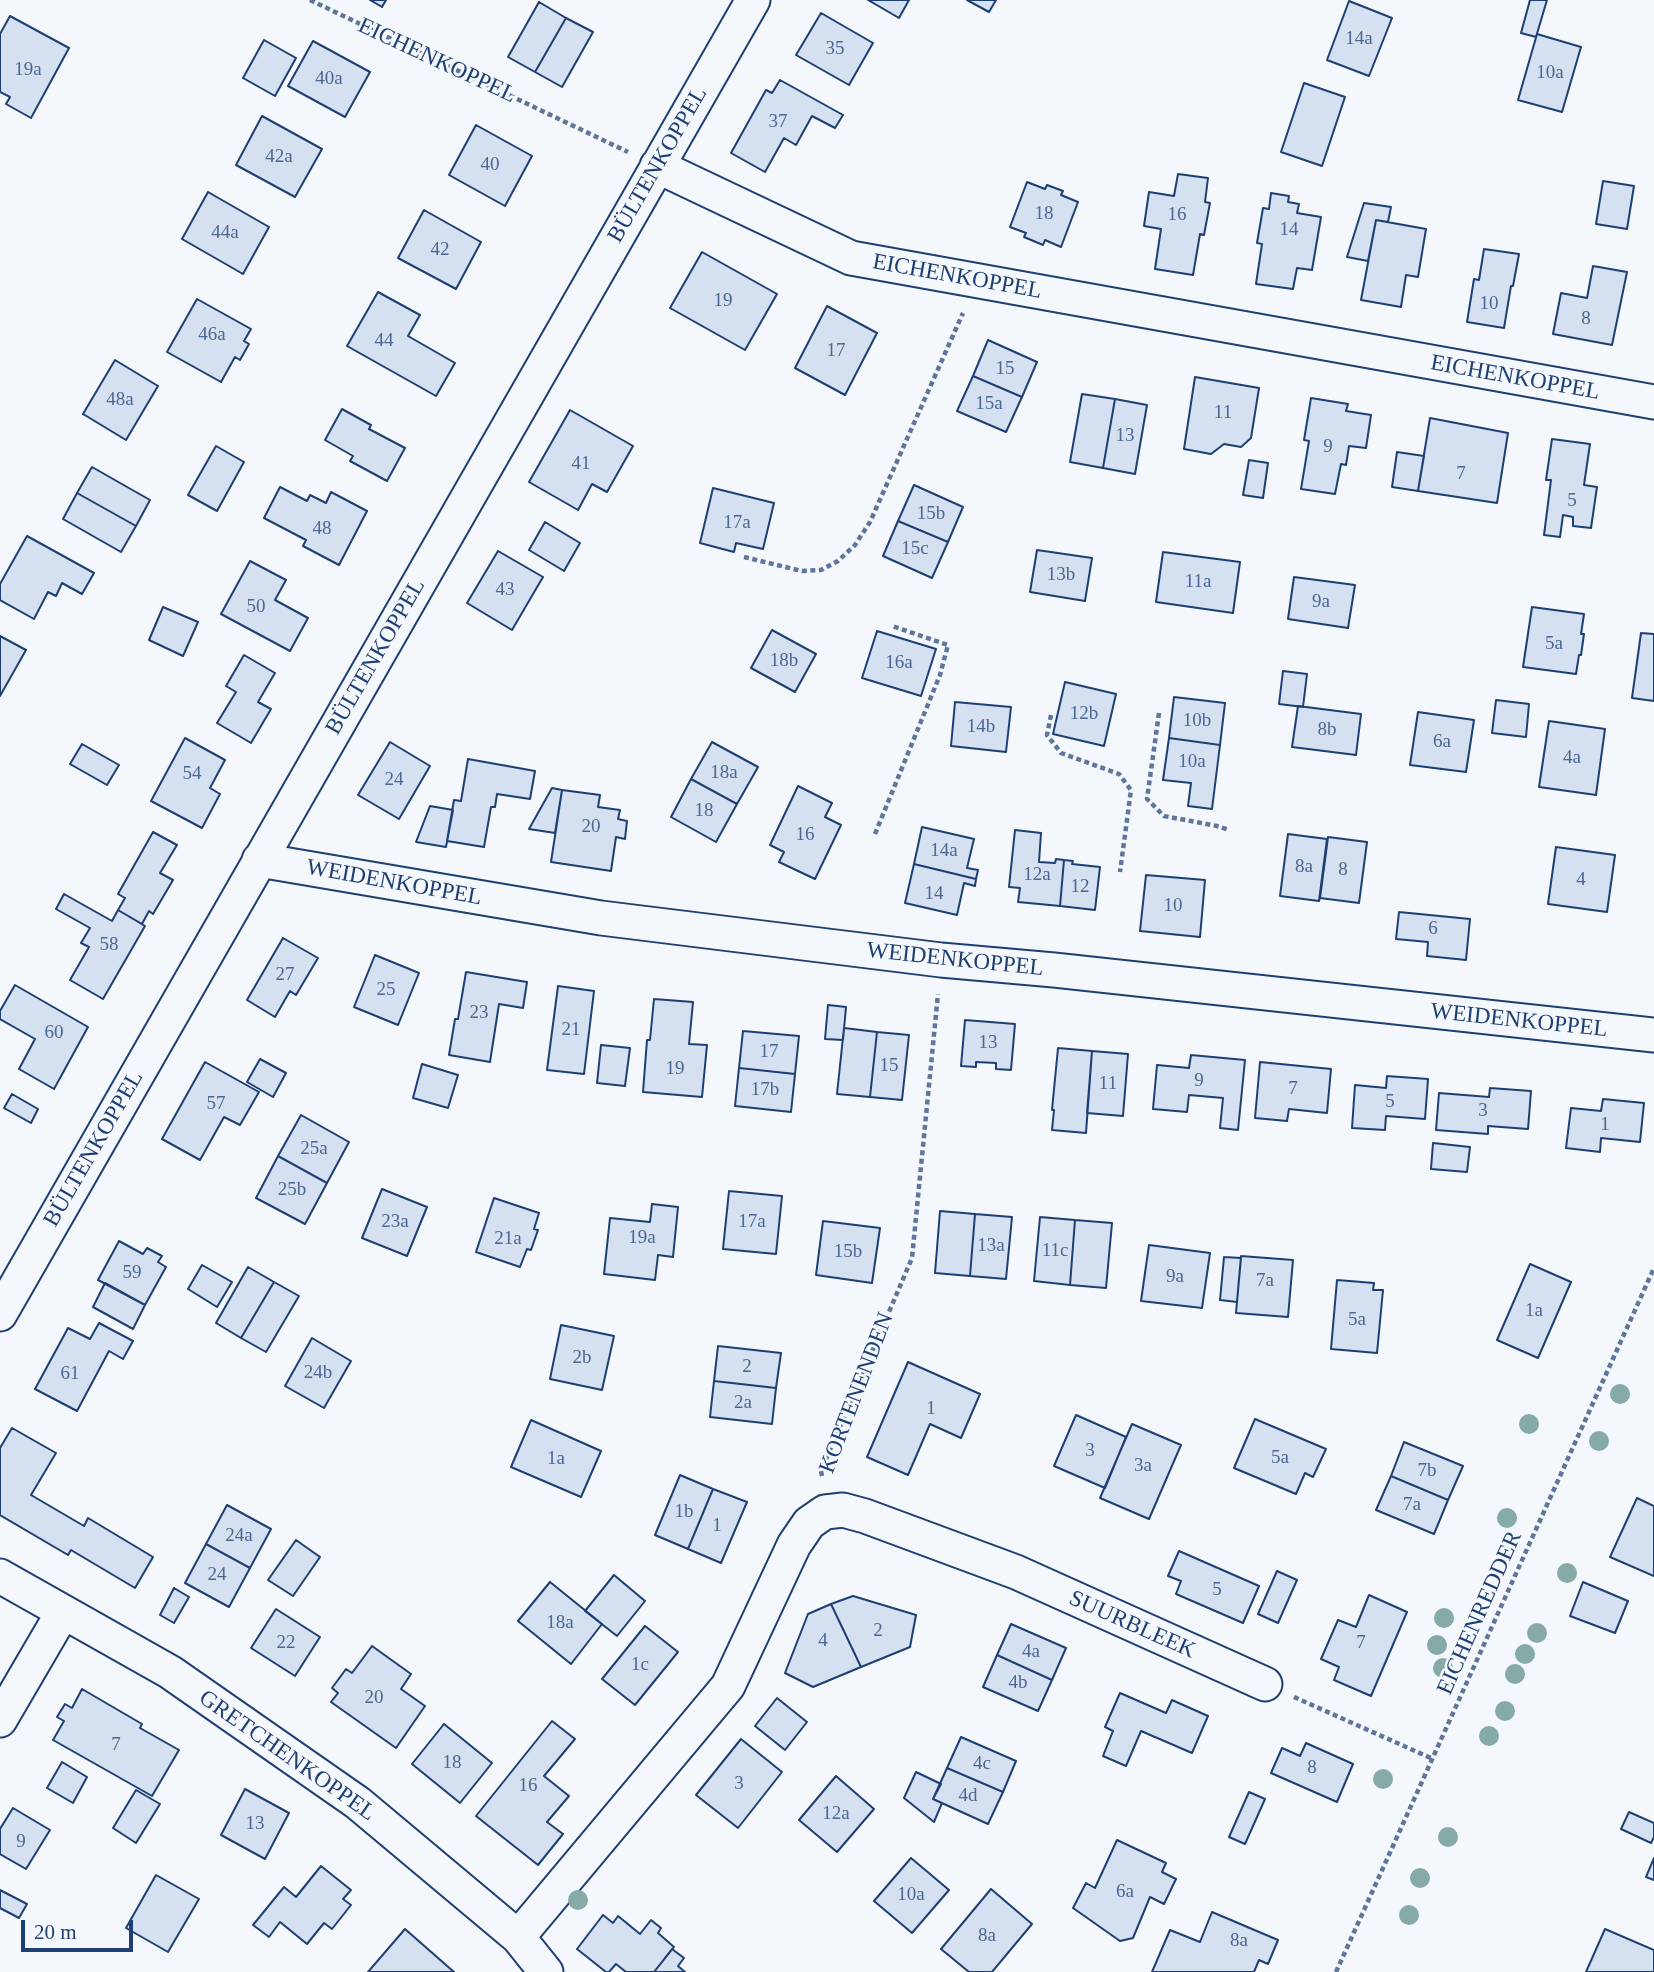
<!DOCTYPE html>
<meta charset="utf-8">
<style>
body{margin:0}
#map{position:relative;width:1654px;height:1972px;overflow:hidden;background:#f4f7fb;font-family:Georgia,serif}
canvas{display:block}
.scale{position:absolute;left:21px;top:1920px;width:112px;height:32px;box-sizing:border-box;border:4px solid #1d3f73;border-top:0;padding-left:9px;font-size:21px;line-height:24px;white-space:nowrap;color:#1d3f73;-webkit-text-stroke:5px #f4f7fb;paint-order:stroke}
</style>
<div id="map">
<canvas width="1654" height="1972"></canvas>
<div class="scale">20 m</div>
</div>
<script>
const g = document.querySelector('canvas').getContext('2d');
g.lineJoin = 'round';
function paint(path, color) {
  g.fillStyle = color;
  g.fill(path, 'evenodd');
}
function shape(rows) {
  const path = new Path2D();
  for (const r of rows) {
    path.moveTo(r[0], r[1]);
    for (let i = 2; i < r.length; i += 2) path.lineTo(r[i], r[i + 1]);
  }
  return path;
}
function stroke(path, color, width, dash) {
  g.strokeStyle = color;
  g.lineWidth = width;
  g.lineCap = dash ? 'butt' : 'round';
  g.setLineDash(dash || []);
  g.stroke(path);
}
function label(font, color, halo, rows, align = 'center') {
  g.font = font + ' Georgia,serif';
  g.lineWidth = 5;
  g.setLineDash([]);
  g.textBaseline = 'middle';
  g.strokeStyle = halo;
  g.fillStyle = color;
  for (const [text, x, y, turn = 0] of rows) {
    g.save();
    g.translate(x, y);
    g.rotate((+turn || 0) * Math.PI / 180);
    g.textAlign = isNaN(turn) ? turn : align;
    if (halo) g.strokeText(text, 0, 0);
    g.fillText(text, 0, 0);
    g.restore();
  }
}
const building = shape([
 [370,0,386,0,382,7,370,0],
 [868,0,909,0,899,18,868,0],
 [967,0,996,0,989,12,967,0],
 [1530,0,1547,0,1536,37,1521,33,1530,0],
 [1349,1,1392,18,1369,76,1327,60,1349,1],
 [539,2,566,18,535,72,508,57,539,2],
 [821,13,873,43,849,85,796,55,821,13],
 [10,16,69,48,31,118,6,104,10,97,0,92,0,34,10,16],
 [566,18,593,32,562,87,535,72,566,18],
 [1537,34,1581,47,1562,112,1518,100,1537,34],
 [264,40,296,58,275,96,243,78,264,40],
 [313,41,370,72,345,117,288,86,313,41],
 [780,80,843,115,835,128,812,116,796,145,784,138,765,172,731,153,766,90,772,93,780,80],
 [1304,83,1345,97,1322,166,1281,152,1304,83],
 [262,116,322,149,295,197,236,165,262,116],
 [476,125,532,156,505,206,449,175,476,125],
 [1178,174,1208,178,1205,202,1210,203,1204,235,1200,234,1193,275,1155,269,1161,229,1144,226,1149,192,1174,196,1178,174],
 [1603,181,1634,186,1627,229,1596,224,1603,181],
 [1027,182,1045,189,1047,185,1063,191,1061,195,1078,202,1061,247,1045,240,1043,245,1024,237,1026,233,1010,227,1027,182],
 [208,192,269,227,243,274,182,239,208,192],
 [1271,193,1289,196,1288,202,1299,204,1297,213,1321,217,1312,270,1297,268,1293,289,1256,284,1262,244,1257,243,1263,208,1269,209,1271,193],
 [1364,203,1391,207,1388,222,1376,220,1368,261,1347,257,1364,203],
 [424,210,481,242,456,289,398,258,424,210],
 [1376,220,1426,229,1418,277,1406,275,1401,307,1361,300,1376,220],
 [1484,249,1519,254,1513,286,1511,286,1504,328,1467,322,1474,279,1479,280,1484,249],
 [702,252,777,294,745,350,670,308,702,252],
 [1593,266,1627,272,1612,345,1553,334,1561,293,1587,298,1593,266],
 [378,292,420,315,408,336,455,363,436,396,347,346,378,292],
 [197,299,251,329,244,341,249,344,240,360,235,357,221,382,167,352,197,299],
 [827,306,877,333,845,395,795,368,827,306],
 [988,340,1037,362,1022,397,973,376,988,340],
 [115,360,158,386,126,440,83,414,115,360],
 [973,376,1022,397,1006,432,957,411,973,376],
 [1195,377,1259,388,1251,438,1241,447,1224,444,1211,454,1184,449,1195,377],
 [1082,394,1115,399,1103,468,1070,462,1082,394],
 [1311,398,1348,404,1346,411,1371,415,1366,448,1349,446,1346,465,1341,464,1335,494,1301,489,1309,441,1304,440,1311,398],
 [1115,399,1147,405,1135,474,1103,468,1115,399],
 [342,409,371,425,369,429,405,448,387,481,350,461,353,456,325,440,342,409],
 [570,410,633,446,607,492,592,484,578,510,529,482,570,410],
 [1430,418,1508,433,1497,503,1418,491,1430,418],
 [1552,439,1590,444,1584,485,1597,487,1591,528,1573,526,1573,517,1563,515,1560,537,1544,535,1551,480,1546,480,1552,439],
 [216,446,244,462,217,511,188,495,216,446],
 [1397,452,1424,456,1418,491,1392,487,1397,452],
 [1249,460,1268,463,1263,498,1243,495,1249,460],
 [92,467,150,500,136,526,77,493,92,467],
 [914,485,963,507,948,542,898,521,914,485],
 [280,487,307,501,310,495,326,503,331,492,367,511,339,565,303,546,306,540,264,518,280,487],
 [713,488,774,503,763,549,736,543,734,552,700,543,713,488],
 [77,493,136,526,121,552,63,519,77,493],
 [898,521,948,542,932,578,883,556,898,521],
 [545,522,580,543,564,571,529,550,545,522],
 [27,536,94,573,82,594,62,583,56,596,48,592,34,619,0,600,0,584,27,536],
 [1037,550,1092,558,1085,601,1030,592,1037,550],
 [498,551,543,577,512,630,467,603,498,551],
 [1163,552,1240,562,1233,613,1156,602,1163,552],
 [250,561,286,580,275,600,308,618,290,651,221,614,250,561],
 [1294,577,1355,585,1348,628,1288,619,1294,577],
 [163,607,198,622,183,656,149,640,163,607],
 [1532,607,1584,614,1581,634,1584,634,1581,655,1579,655,1576,674,1523,667,1532,607],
 [772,630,816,654,795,692,751,668,772,630],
 [877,631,936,649,921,696,862,678,877,631],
 [1641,633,1654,634,1654,701,1632,698,1641,633],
 [0,636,26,650,0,696,0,636],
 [244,655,275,673,258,702,271,709,251,743,217,723,236,692,226,686,244,655],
 [1283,671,1307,674,1303,707,1279,704,1283,671],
 [1065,682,1116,694,1104,746,1053,734,1065,682],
 [1174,697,1225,703,1220,745,1169,738,1174,697],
 [1496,700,1529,704,1526,737,1492,733,1496,700],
 [955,702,1011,707,1006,752,951,746,955,702],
 [1298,706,1361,714,1356,755,1292,747,1298,706],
 [1418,712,1474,720,1466,772,1410,765,1418,712],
 [1549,721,1605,729,1596,795,1539,787,1549,721],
 [185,738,225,760,210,788,220,794,202,828,151,801,185,738],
 [1169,738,1220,745,1212,809,1188,806,1191,783,1163,780,1169,738],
 [390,742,430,766,399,819,358,795,390,742],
 [712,742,758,767,737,804,691,779,712,742],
 [82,744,119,765,107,785,70,764,82,744],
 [468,759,535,771,530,799,497,794,495,807,491,807,484,847,447,841,454,800,461,801,468,759],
 [691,779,737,804,716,842,671,817,691,779],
 [798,786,832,803,825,817,841,825,815,879,779,862,784,852,770,845,798,786],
 [552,788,562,790,555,833,529,829,552,788],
 [562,790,600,795,598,807,620,810,618,819,627,821,625,839,616,837,611,871,551,862,562,790],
 [430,806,453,810,446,847,416,842,430,806],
 [922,827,974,839,967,868,978,870,976,879,914,864,922,827],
 [1015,830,1041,833,1039,862,1055,863,1056,859,1064,860,1060,906,1018,902,1020,888,1009,887,1015,830],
 [153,832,177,845,160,873,173,880,153,914,149,911,142,924,118,910,125,898,118,894,153,832],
 [1288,834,1327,839,1319,901,1280,896,1288,834],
 [1328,837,1367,842,1359,903,1320,898,1328,837],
 [1556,847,1615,855,1607,912,1548,904,1556,847],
 [1064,860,1073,861,1072,864,1100,867,1095,910,1060,906,1064,860],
 [914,864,976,879,975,886,964,883,957,915,905,903,914,864],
 [1146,875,1205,880,1200,937,1140,931,1146,875],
 [64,894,112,921,118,910,145,926,103,999,70,980,89,947,81,943,90,928,56,909,64,894],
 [1399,912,1470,919,1466,960,1427,956,1428,942,1396,939,1399,912],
 [283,938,318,958,296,995,290,991,275,1017,247,1000,283,938],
 [375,955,419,973,398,1025,354,1007,375,955],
 [466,972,527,982,523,1008,499,1004,490,1062,449,1055,455,1019,458,1019,466,972],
 [15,985,88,1027,54,1089,19,1069,35,1039,0,1019,0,1011,15,985],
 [558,986,594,991,584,1074,547,1070,558,986],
 [654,999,693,1002,689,1044,707,1045,702,1097,643,1092,647,1040,650,1040,654,999],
 [828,1005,846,1007,843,1040,825,1039,828,1005],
 [965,1020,1015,1024,1011,1070,996,1069,996,1063,976,1062,976,1067,961,1066,965,1020],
 [844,1028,877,1032,870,1097,837,1094,844,1028],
 [743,1031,799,1036,795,1074,739,1068,743,1031],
 [877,1032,909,1035,902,1100,870,1097,877,1032],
 [601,1045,630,1048,625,1086,597,1083,601,1045],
 [1058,1048,1092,1051,1086,1133,1052,1130,1054,1110,1052,1110,1058,1048],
 [1092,1051,1128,1054,1123,1116,1087,1113,1092,1051],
 [1191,1055,1245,1060,1238,1130,1220,1128,1223,1098,1189,1095,1187,1112,1153,1109,1157,1065,1189,1068,1191,1055],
 [260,1059,286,1073,273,1097,247,1082,260,1059],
 [205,1062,259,1092,240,1125,224,1117,200,1160,162,1139,205,1062],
 [1260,1062,1331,1069,1327,1113,1289,1109,1287,1121,1255,1118,1260,1062],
 [422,1064,458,1075,448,1108,413,1098,422,1064],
 [739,1068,795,1074,791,1112,735,1106,739,1068],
 [1387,1076,1428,1079,1425,1119,1386,1116,1385,1130,1352,1128,1355,1085,1386,1088,1387,1076],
 [1490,1088,1531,1091,1528,1129,1488,1126,1488,1134,1436,1130,1439,1093,1489,1097,1490,1088],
 [12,1094,38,1109,31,1123,4,1108,12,1094],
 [1603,1099,1644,1103,1640,1142,1601,1138,1600,1152,1566,1148,1571,1108,1601,1111,1603,1099],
 [301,1115,349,1142,327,1183,278,1156,301,1115],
 [1433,1143,1470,1147,1467,1172,1431,1169,1433,1143],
 [278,1156,327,1183,305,1224,256,1198,278,1156],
 [382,1189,427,1207,407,1256,362,1238,382,1189],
 [729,1191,782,1196,776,1254,723,1249,729,1191],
 [494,1198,539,1213,534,1229,538,1230,531,1250,527,1249,520,1267,476,1252,494,1198],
 [652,1204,678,1207,673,1257,658,1255,655,1280,604,1274,610,1218,650,1222,652,1204],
 [940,1211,975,1214,970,1276,935,1273,940,1211],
 [975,1214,1012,1217,1006,1279,970,1276,975,1214],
 [1040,1217,1075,1220,1070,1285,1034,1281,1040,1217],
 [1075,1220,1112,1223,1106,1288,1070,1285,1075,1220],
 [823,1221,880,1228,872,1283,816,1275,823,1221],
 [119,1241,143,1254,147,1248,162,1256,158,1262,166,1267,145,1305,98,1280,119,1241],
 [1149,1245,1210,1253,1202,1308,1141,1301,1149,1245],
 [1241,1256,1293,1260,1288,1317,1236,1313,1241,1256],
 [1224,1257,1241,1258,1237,1302,1220,1300,1224,1257],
 [1530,1264,1571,1282,1538,1358,1497,1340,1530,1264],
 [202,1265,232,1282,217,1307,188,1289,202,1265],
 [248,1267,274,1282,241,1338,216,1323,248,1267],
 [1337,1280,1374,1283,1373,1290,1383,1290,1377,1353,1331,1349,1337,1280],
 [274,1282,299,1296,266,1352,241,1338,274,1282],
 [105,1283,145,1305,133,1329,93,1307,105,1283],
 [99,1323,133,1341,123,1359,109,1351,77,1411,35,1389,68,1328,90,1339,99,1323],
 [561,1325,614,1336,602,1390,550,1379,561,1325],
 [312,1338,351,1361,324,1408,285,1386,312,1338],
 [718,1346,781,1353,776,1388,714,1381,718,1346],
 [908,1362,980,1394,961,1438,930,1424,908,1475,867,1457,908,1362],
 [714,1381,776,1388,772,1424,710,1417,714,1381],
 [1076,1415,1126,1437,1105,1488,1054,1466,1076,1415],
 [1255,1419,1326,1449,1313,1477,1305,1473,1296,1494,1234,1468,1255,1419],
 [531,1420,601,1451,581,1497,511,1467,531,1420],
 [1132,1424,1181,1445,1149,1519,1100,1498,1132,1424],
 [12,1428,56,1453,31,1495,84,1526,88,1518,153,1557,135,1588,71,1550,68,1555,0,1515,0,1448,12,1428],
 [1404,1442,1463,1466,1448,1500,1391,1476,1404,1442],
 [680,1475,713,1489,688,1549,655,1535,680,1475],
 [1391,1476,1448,1500,1434,1534,1376,1510,1391,1476],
 [713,1489,747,1502,721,1563,688,1549,713,1489],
 [1637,1498,1654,1506,1654,1576,1610,1557,1637,1498],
 [227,1505,271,1529,250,1568,206,1544,227,1505],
 [296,1540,320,1557,293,1596,268,1580,296,1540],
 [206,1544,250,1568,229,1607,185,1583,206,1544],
 [1179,1551,1259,1586,1243,1623,1176,1594,1181,1581,1168,1576,1179,1551],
 [1277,1571,1297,1580,1278,1623,1258,1614,1277,1571],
 [614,1575,645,1601,617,1636,585,1611,614,1575],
 [550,1582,602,1624,571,1664,518,1621,550,1582],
 [1583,1582,1628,1601,1615,1633,1570,1616,1583,1582],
 [174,1588,189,1597,174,1623,160,1615,174,1588],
 [1369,1595,1407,1612,1371,1696,1334,1680,1339,1667,1321,1659,1338,1620,1356,1627,1369,1595],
 [853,1596,916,1615,910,1647,861,1667,831,1604,853,1596],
 [831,1604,861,1667,813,1687,785,1673,808,1614,831,1604],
 [276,1609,320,1637,295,1676,251,1648,276,1609],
 [1011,1624,1066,1648,1052,1680,997,1655,1011,1624],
 [645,1626,678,1652,635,1705,602,1679,645,1626],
 [372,1646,411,1674,401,1689,425,1706,396,1748,331,1702,338,1693,332,1688,346,1669,352,1673,372,1646],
 [997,1655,1052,1680,1038,1711,983,1687,997,1655],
 [82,1689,142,1724,140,1728,179,1750,152,1796,53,1740,64,1721,57,1717,65,1704,72,1708,82,1689],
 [1120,1693,1166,1713,1172,1700,1208,1716,1192,1753,1141,1731,1126,1766,1103,1756,1113,1731,1105,1727,1120,1693],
 [777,1698,807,1722,785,1750,755,1726,777,1698],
 [552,1721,575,1739,544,1776,569,1796,547,1822,563,1834,538,1865,476,1816,552,1721],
 [444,1724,492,1763,460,1803,412,1764,444,1724],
 [961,1737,1016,1761,1003,1792,947,1768,961,1737],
 [741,1739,782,1772,738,1828,696,1795,741,1739],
 [1306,1743,1353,1764,1337,1802,1271,1773,1282,1748,1300,1756,1306,1743],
 [62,1762,87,1777,73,1803,47,1788,62,1762],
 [947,1768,1003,1792,988,1824,933,1799,947,1768],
 [916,1772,941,1784,933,1799,942,1803,934,1822,904,1798,916,1772],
 [836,1776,874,1809,837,1852,799,1820,836,1776],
 [245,1789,289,1813,265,1859,221,1835,245,1789],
 [136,1790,160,1804,136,1843,113,1828,136,1790],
 [1249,1792,1265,1799,1245,1844,1229,1837,1249,1792],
 [13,1808,50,1830,26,1869,0,1854,0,1829,13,1808],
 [1629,1812,1654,1823,1654,1837,1651,1843,1621,1829,1629,1812],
 [1117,1840,1166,1863,1162,1872,1176,1879,1164,1904,1150,1897,1133,1938,1120,1941,1073,1908,1086,1883,1095,1888,1117,1840],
 [911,1858,949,1890,912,1933,874,1901,911,1858],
 [1654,1858,1654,1880,1646,1877,1654,1858],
 [321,1866,351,1890,343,1899,351,1905,332,1929,324,1923,307,1944,280,1922,269,1937,253,1925,284,1887,296,1897,321,1866],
 [156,1875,199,1899,168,1952,126,1928,156,1875],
 [991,1889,1032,1924,992,1972,969,1972,941,1949,991,1889],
 [0,1890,27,1904,19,1918,0,1908,0,1890],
 [1212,1912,1278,1940,1268,1964,1259,1960,1254,1972,1152,1972,1170,1930,1200,1942,1212,1912],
 [603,1915,613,1923,618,1916,640,1934,651,1920,661,1928,658,1933,674,1947,654,1972,626,1972,616,1964,609,1972,606,1972,577,1949,603,1915],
 [405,1929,454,1972,368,1972,405,1929],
 [1605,1929,1654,1950,1654,1972,1586,1972,1605,1929],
 [672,1949,684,1958,678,1966,685,1972,654,1972,672,1949]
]);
paint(building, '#d5e0f0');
stroke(building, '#1d3f73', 2);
const minor = shape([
 [657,166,851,258,1654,402],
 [259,860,601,918,941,960,1054,970,1654,1035],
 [0,1314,753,0],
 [0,1576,170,1672,358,1803,518,1937,546,1972],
 [0,1720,63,1612],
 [518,1937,728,1686,794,1545,809,1523,825,1512,843,1510,865,1516,1016,1572,1265,1684]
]);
stroke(minor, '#1d3f73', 37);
stroke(shape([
 [310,0,628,152],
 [744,557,802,571,821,570,838,561,855,545,870,522,963,313],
 [1159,713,1147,799,1164,816,1217,826,1229,830],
 [1051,715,1047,735,1061,753,1119,774,1131,790,1120,872],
 [875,834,940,675,948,645,892,626],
 [822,1476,821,1471,912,1258,938,994],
 [1294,1697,1433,1759],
 [1336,1972,1654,1268]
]), '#5e769c', 4.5, [5, 3.5]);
stroke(minor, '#f4f7fb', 33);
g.fillStyle = '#86aba6';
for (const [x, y] of [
 [1620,1394],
 [1529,1424],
 [1599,1441],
 [1507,1518],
 [1567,1573],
 [1444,1618],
 [1537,1633],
 [1437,1645],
 [1525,1654],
 [1443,1668],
 [1515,1674],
 [1505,1711],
 [1489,1736],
 [1383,1779],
 [1448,1837],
 [1420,1878],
 [578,1900],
 [1409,1915]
]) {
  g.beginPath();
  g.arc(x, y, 10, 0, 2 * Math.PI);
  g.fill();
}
label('19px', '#4b6792', null, [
 ["14a",1359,39],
 ["35",835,49],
 ["19a",28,70],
 ["10a",1550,73],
 ["40a",329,79],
 ["37",778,122],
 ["42a",279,157],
 ["40",490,165],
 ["18",1044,214],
 ["16",1177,215],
 ["14",1289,230],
 ["44a",225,233],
 ["42",440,250],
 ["19",723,301],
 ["10",1489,304],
 ["8",1586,319],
 ["46a",212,335],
 ["44",384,341],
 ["17",836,351],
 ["15",1005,369],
 ["48a",120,400],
 ["15a",989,404],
 ["11",1223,413],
 ["13",1125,436],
 ["9",1328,447],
 ["41",581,464],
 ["7",1461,474],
 ["5",1572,501],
 ["15b",931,514],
 ["17a",737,523],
 ["48",322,529],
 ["15c",915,549],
 ["13b",1061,575],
 ["11a",1198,582],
 ["43",505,590],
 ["9a",1321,602],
 ["50",256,607],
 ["5a",1554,644],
 ["18b",784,661],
 ["16a",899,663],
 ["12b",1084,714],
 ["10b",1197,721],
 ["14b",981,727],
 ["8b",1327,730],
 ["6a",1442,742],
 ["4a",1572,758],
 ["10a",1192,762],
 ["18a",724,773],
 ["54",192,774],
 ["24",394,780],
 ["18",704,811],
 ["20",591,827],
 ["16",805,835],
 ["14a",944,851],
 ["8a",1304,867],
 ["8",1343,870],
 ["12a",1037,875],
 ["4",1581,880],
 ["12",1080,887],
 ["14",934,894],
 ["10",1173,906],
 ["6",1433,929],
 ["58",109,945],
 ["27",285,975],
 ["25",386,990],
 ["23",479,1013],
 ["21",571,1030],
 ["60",54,1033],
 ["13",988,1043],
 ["17",769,1052],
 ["15",889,1066],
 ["19",675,1069],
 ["9",1199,1081],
 ["11",1108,1084],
 ["7",1293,1089],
 ["17b",765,1090],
 ["5",1390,1102],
 ["57",216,1104],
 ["3",1483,1111],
 ["1",1605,1125],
 ["25a",314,1149],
 ["25b",292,1190],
 ["23a",395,1222],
 ["17a",752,1222],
 ["19a",642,1238],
 ["21a",508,1239],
 ["13a",991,1246],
 ["11c",1055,1251],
 ["15b",848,1252],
 ["59",132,1273],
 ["9a",1175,1277],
 ["7a",1265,1281],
 ["1a",1534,1311],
 ["5a",1357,1320],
 ["2b",582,1358],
 ["2",747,1367],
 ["24b",318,1373],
 ["61",70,1374],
 ["2a",743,1403],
 ["1",931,1409],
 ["3",1090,1451],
 ["5a",1280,1458],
 ["1a",556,1459],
 ["3a",1143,1466],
 ["7b",1427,1471],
 ["7a",1412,1505],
 ["1b",684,1512],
 ["1",717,1526],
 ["24a",239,1536],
 ["24",217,1575],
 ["5",1217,1590],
 ["18a",560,1623],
 ["2",878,1631],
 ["4",823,1641],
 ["22",286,1643],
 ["7",1361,1643],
 ["4a",1031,1652],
 ["1c",640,1665],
 ["4b",1018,1683],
 ["20",374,1698],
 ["7",116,1745],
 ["18",452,1763],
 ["4c",982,1764],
 ["8",1312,1768],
 ["3",739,1784],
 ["16",528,1786],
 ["4d",968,1796],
 ["12a",836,1814],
 ["13",255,1824],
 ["9",21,1842],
 ["6a",1125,1892],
 ["10a",911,1895],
 ["8a",987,1936],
 ["8a",1239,1941]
]);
label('23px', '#1d3f73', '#f4f7fb', [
 ["EICHENKOPPEL",437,61,25],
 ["BÜLTENKOPPEL",658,165,-60],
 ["EICHENKOPPEL",957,277,10],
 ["EICHENKOPPEL",1515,378,10],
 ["BÜLTENKOPPEL",376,657,-60],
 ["WEIDENKOPPEL",394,883,10],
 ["WEIDENKOPPEL",955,960,6],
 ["WEIDENKOPPEL",1519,1021,6],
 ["BÜLTENKOPPEL",94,1149,-60],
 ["KORTENENDEN",857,1393,-69],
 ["EICHENREDDER",1480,1613,-66],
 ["SUURBLEEK",1132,1625,24],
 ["GRETCHENKOPPEL",287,1756,35]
]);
</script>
